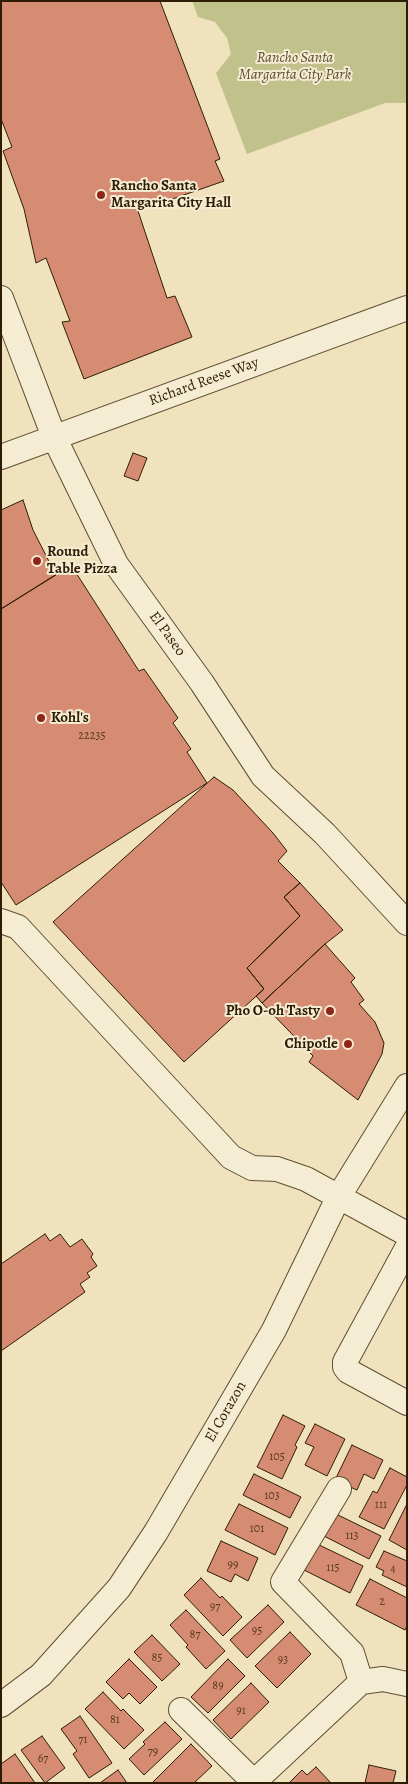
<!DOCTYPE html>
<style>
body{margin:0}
#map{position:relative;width:408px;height:1784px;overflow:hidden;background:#efe2bd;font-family:Alegreya,serif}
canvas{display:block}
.frame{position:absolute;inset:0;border:2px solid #2e1d04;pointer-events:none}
</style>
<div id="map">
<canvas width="408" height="1784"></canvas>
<div class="frame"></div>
</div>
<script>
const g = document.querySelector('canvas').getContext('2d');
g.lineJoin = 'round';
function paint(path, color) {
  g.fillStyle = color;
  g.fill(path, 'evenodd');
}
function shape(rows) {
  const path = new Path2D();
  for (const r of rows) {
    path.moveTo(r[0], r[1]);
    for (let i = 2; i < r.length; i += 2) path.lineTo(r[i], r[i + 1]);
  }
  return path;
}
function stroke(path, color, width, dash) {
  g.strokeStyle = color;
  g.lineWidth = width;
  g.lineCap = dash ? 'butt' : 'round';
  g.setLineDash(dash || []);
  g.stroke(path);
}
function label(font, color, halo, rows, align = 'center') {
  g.font = font + ' Alegreya,serif';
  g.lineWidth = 4;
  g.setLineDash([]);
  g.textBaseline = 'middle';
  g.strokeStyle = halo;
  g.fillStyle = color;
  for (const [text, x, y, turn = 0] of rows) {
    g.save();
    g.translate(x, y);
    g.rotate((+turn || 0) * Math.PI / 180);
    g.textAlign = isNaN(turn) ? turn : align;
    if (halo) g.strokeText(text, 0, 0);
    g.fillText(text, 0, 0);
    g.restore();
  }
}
paint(shape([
 [192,1,407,1,407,103,385,103,247,154,216,73,231,54,227,38,215,22,198,17]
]), '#c1c18c');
const building = shape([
 [1,1,160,1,220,159,215,161,224,181,138,211,167,298,175,296,192,337,84,379,62,322,70,321,46,258,36,263,24,209,3,151,12,147,1,119,1,1],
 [133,453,147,458,138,481,124,476,133,453],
 [23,500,33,530,56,575,1,609,1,510,23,500],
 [71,565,139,671,144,669,178,718,173,723,191,749,187,752,207,783,16,905,1,882,1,609,71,565],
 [214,777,233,790,273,833,287,851,278,861,300,883,284,897,300,916,247,968,264,989,184,1062,53,922,214,777],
 [300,883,343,930,325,944,262,1003,256,996,264,989,247,968,300,916,284,897,300,883],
 [325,944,355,978,351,982,364,1000,359,1004,375,1022,384,1043,382,1054,358,1100,309,1062,313,1056,262,1003,325,944],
 [45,1234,50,1241,60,1234,70,1247,82,1239,93,1254,91,1257,97,1266,87,1273,90,1277,80,1284,85,1292,1,1351,1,1264,45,1234],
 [283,1415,305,1426,295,1445,297,1447,282,1479,257,1467,283,1415],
 [315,1424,345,1439,327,1476,305,1465,314,1447,305,1443,315,1424],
 [352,1445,383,1460,374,1479,364,1474,357,1490,335,1480,352,1445],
 [390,1468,407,1477,407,1485,384,1529,359,1517,373,1491,377,1493,390,1468],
 [254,1474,301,1497,290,1518,243,1495,254,1474],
 [239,1504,288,1528,275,1555,225,1530,239,1504],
 [407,1504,407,1550,389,1540,407,1504],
 [334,1513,381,1536,369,1559,322,1535,334,1513],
 [221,1541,258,1558,248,1581,235,1574,231,1582,207,1571,221,1541],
 [317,1544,363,1566,350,1593,304,1570,317,1544],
 [384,1551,407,1561,407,1587,382,1575,384,1571,376,1567,384,1551],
 [201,1578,220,1598,222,1596,242,1617,223,1636,184,1595,201,1578],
 [370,1579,407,1598,407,1626,405,1630,356,1605,370,1579],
 [268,1605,284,1622,247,1658,230,1640,268,1605],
 [186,1610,225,1651,206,1669,186,1647,188,1645,170,1625,186,1610],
 [290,1632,311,1654,277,1688,255,1666,290,1632],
 [152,1635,180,1664,162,1681,134,1652,152,1635],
 [129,1659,157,1687,140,1704,129,1693,123,1699,106,1682,129,1659],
 [228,1659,245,1676,208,1713,191,1697,228,1659],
 [251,1683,269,1702,231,1739,213,1720,251,1683],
 [103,1692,121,1711,123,1709,144,1730,124,1749,85,1709,103,1692],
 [80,1716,112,1763,89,1778,73,1754,77,1751,61,1729,80,1716],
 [165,1722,182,1739,144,1775,129,1759,145,1744,143,1742,165,1722],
 [42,1736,65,1768,45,1783,21,1750,42,1736],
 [191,1744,212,1766,194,1783,152,1783,191,1744],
 [15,1754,35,1783,1,1783,1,1764,15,1754],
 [369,1765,396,1771,393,1783,365,1783,369,1765],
 [316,1767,331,1783,289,1783,302,1770,307,1775,316,1767],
 [118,1770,127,1783,100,1783,118,1770]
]);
paint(building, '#d68c73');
stroke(building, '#2e1d04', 1);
const minor = shape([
 [1,298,54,437,116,564,202,683,263,776,325,834,407,923],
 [1,457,407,308],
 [1,921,18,927,231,1157,252,1168,277,1169,306,1179,407,1234],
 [407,1248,345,1362,345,1367,348,1371,407,1403],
 [339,1489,283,1582,352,1653,361,1682],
 [361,1682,383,1679,407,1684],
 [1,1705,41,1675,119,1588,156,1532,274,1330,339,1196,407,1086],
 [181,1710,254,1782],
 [253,1783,361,1682]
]);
stroke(minor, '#5e4e32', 26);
stroke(minor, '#f5ecd4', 24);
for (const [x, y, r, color] of [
 [101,195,5,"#8f2418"],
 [37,561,5,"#8f2418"],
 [41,718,5,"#8f2418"],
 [330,1011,5,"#8f2418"],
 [348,1044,5,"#8f2418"]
]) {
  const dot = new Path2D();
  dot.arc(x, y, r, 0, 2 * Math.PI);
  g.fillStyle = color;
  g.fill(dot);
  stroke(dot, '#f5ecd4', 2);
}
label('12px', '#583920', null, [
 ["22235",92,736],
 ["105",277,1457],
 ["103",272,1496],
 ["111",381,1505],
 ["101",257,1529],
 ["113",352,1536],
 ["99",233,1565],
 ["115",333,1568],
 ["4",393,1569],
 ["2",382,1602],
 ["97",215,1607],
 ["95",257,1631],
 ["87",195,1635],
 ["85",157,1658],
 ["93",283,1660],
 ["89",218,1686],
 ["91",241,1711],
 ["81",115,1720],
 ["71",83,1740],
 ["79",153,1752],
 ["67",43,1759]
]);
label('italic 15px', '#5a4e2d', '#f5ecd4', [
 ["Rancho Santa",295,58],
 ["Margarita City Park",295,75]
]);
label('bold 15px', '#2e1d04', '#f5ecd4', [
 ["Rancho Santa",111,186],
 ["Margarita City Hall",111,203],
 ["Round",47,552],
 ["Table Pizza",47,569],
 ["Kohl's",51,718],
 ["Pho O-oh Tasty",320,1011,"right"],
 ["Chipotle",338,1044,"right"]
], 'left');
label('15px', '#2e1d04', '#f5ecd4', [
 ["Richard Reese Way",204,382,-20],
 ["El Paseo",167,634,54],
 ["El Corazon",226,1412,-60]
]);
</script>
